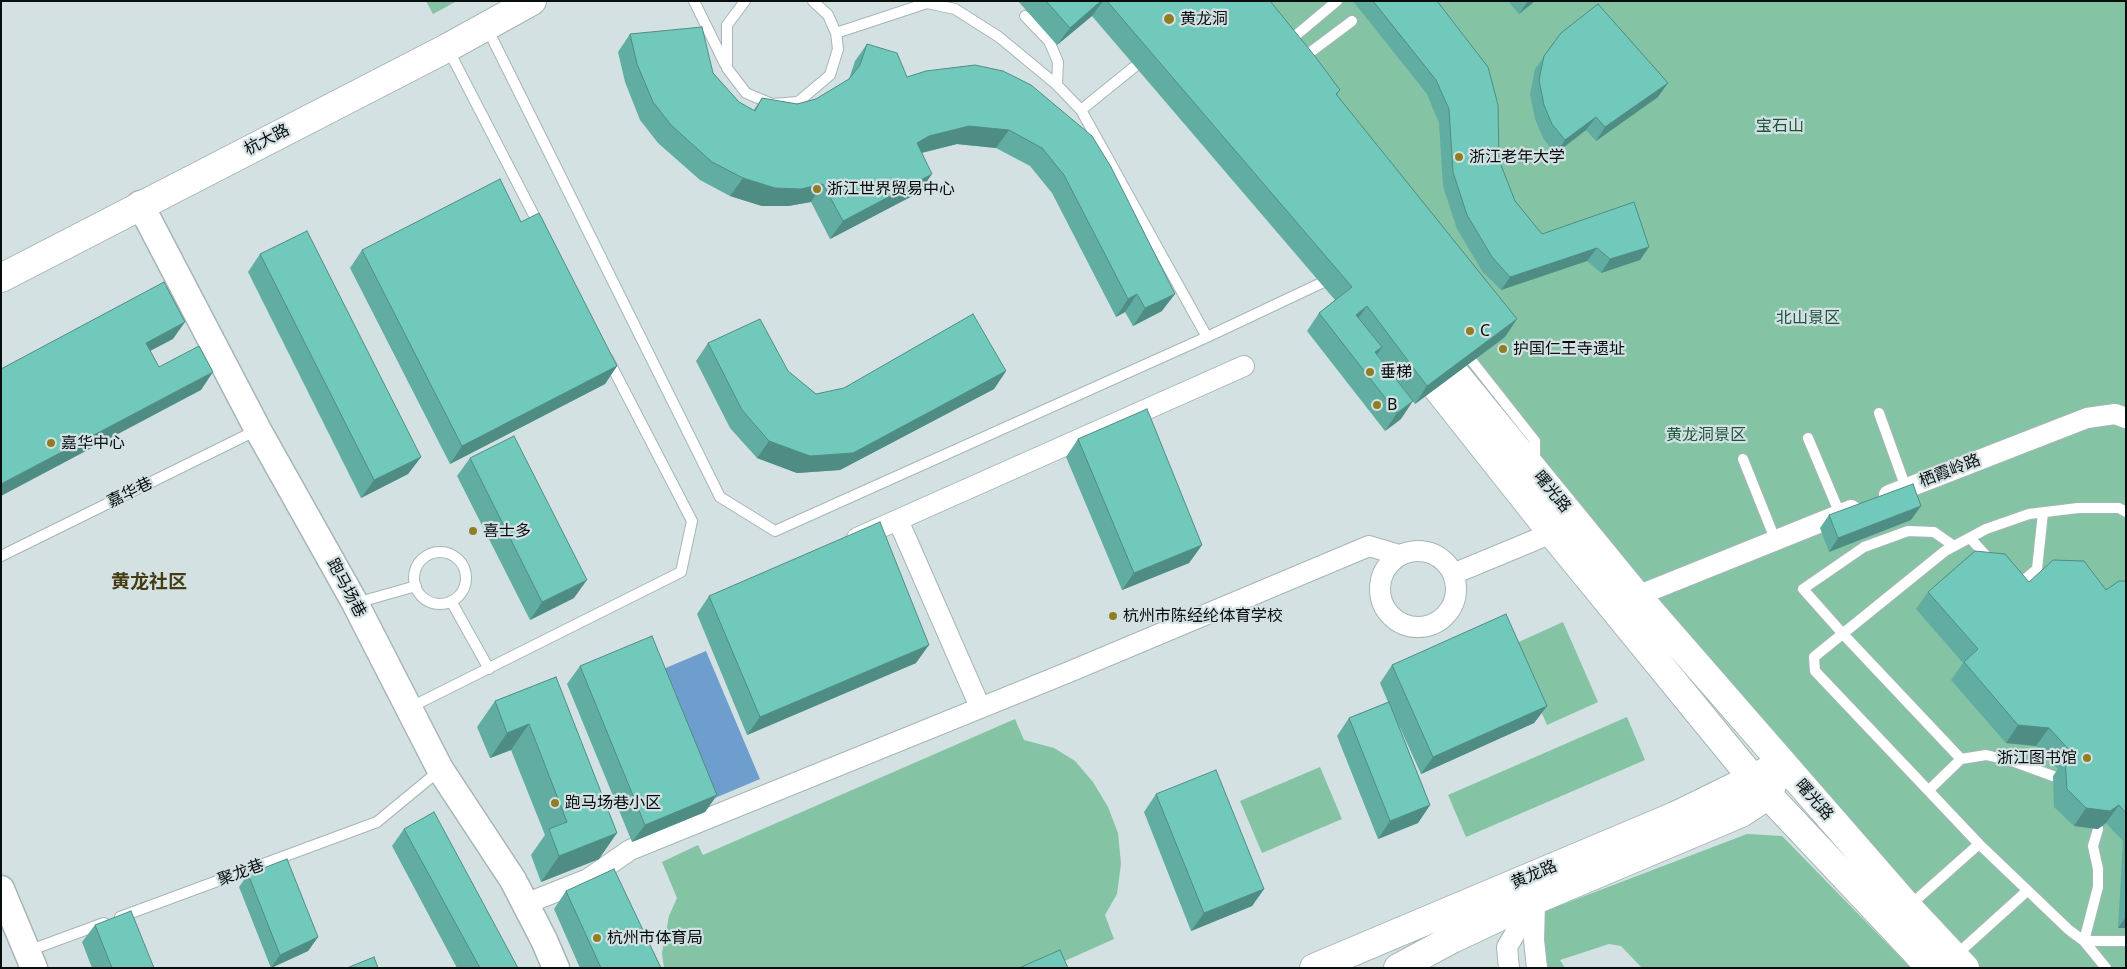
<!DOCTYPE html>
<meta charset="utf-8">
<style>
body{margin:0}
#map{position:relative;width:2127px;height:969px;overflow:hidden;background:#d3e1e3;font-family:"Noto Sans",sans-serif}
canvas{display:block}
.frame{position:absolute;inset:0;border:2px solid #080d0d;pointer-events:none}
</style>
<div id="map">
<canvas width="2127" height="969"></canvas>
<div class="frame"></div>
</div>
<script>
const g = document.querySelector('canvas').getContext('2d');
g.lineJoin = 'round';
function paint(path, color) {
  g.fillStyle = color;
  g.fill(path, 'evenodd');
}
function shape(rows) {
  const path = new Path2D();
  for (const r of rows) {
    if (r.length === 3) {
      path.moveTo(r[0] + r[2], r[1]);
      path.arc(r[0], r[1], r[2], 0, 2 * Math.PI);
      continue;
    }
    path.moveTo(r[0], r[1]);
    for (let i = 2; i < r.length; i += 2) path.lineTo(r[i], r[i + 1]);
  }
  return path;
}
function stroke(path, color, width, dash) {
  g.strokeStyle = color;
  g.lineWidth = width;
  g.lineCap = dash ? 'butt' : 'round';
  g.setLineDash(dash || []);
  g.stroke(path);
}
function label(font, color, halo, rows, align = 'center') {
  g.font = font + ' "Noto Sans","Noto Sans SC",sans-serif';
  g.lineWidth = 4.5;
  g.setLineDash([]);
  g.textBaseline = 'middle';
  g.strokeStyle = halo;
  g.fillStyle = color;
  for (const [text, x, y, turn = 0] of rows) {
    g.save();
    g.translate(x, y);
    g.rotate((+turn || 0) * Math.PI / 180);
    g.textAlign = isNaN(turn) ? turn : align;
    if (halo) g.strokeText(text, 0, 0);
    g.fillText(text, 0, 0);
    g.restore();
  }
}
paint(shape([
 [426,1,457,1,433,14],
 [1142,1,2126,1,2126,968,1948,968],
 [1563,622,1598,702,1547,725,1512,645],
 [1627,717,1645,760,1466,837,1448,795],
 [1015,719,1024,740,1054,748,1075,761,1093,782,1108,807,1118,833,1121,864,1117,894,1105,915,1114,939,1049,968,664,968,662,953,669,916,677,898,662,862,698,845,703,855],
 [1320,767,1342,819,1262,853,1240,801],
 [1747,834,1782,836,1911,968,1642,968,1621,946,1609,944,1560,960,1565,968,1548,968,1540,913]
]), '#84c3a4');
paint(shape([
 [706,651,760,779,703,803,649,675]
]), '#6e9ecd');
const service = shape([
 [694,1,725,64],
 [745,1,727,25,727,68,746,93,772,104,798,102,830,75,838,49,836,33,828,15,813,1],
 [1025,16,1049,41,1058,62,1057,85],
 [487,28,720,497,775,531,1207,337,1081,110,1144,59],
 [836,33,927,3,955,9,999,37,1057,85,1081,110],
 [1288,42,1337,1],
 [448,49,540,227],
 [1300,60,1352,21],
 [1207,337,1332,278],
 [1464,351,1535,441,1535,462],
 [1879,413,1906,488],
 [1808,438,1840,514],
 [1743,459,1775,539],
 [2126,512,2119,508,2078,508,2029,514,1986,529,1945,551,1814,657,1815,671,1979,844,2069,930,2084,941,2126,941],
 [1970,538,1991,561],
 [440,578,26],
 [1,556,257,430],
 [2014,582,2024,580,2037,569,2043,513],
 [451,601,489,669],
 [356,603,416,586],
 [409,708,681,572,692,521,608,359],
 [1961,759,1986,755,2012,761,2053,776],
 [1929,790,1961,759,1843,634,1803,589,1864,547,1908,531,1934,532,1954,546],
 [2098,829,2093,846,2098,869,2098,887,2084,941,2106,968],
 [1908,907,1979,844],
 [120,917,377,822,440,770],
 [28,951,104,923],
 [1955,956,2027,891]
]);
const minor = shape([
 [1889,495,2087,418,2115,414,2126,418],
 [898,520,980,707],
 [857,538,1244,366],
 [1418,589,38],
 [1453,574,1552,533],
 [1637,596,1851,510],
 [1535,902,1534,940,1537,968],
 [525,904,588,879,630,850,1069,672,1369,546,1399,555],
 [1509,968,1507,947,1535,900]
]);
const tertiary = shape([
 [140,204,258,430,355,603,440,769,513,880,544,940,556,968],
 [1,889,34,968]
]);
const secondary = shape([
 [1,278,447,48,532,1],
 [1431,344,1637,596,1908,907,1965,968],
 [1414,359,1552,533,1753,779,1931,968],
 [1314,968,1675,816,1767,771],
 [1398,968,1452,939,1535,900,1741,813,1768,795,1775,778]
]);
stroke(service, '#a7b5b6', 12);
stroke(minor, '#a7b5b6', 22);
stroke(tertiary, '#a7b5b6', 29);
stroke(secondary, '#a7b5b6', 30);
stroke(service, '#fff', 10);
stroke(minor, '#fff', 20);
stroke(tertiary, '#fff', 26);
stroke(secondary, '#fff', 28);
paint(shape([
 [1018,1,1270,1,1340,90,1337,95,1505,337,1415,404,1377,354,1401,419,1385,431,1307,331,1319,313,1335,300,1092,16,1057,45],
 [1353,1,1437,1,1515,201,1542,234,1649,247,1640,260,1601,273,1587,261,1501,290,1482,271,1457,229,1443,186,1439,123,1427,94],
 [1508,1,1535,1,1519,14],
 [1561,33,1658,97,1596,141,1586,130,1555,154,1543,138,1535,119,1530,94,1535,69],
 [630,34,713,73,739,102,753,111,762,98,797,104,816,99,849,79,855,61,867,44,907,77,1003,71,1162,311,1133,326,1125,312,1116,317,1052,193,1030,166,996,148,957,144,922,153,920,192,830,239,811,202,788,206,762,206,730,196,700,180,658,143,640,120,625,82,618,52],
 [521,222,617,366,605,384,450,464,350,268,362,250],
 [260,254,421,457,408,474,361,498,248,272],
 [708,343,788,371,816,394,1006,371,994,389,840,470,797,473,757,458,730,428,696,361],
 [1078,439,1202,545,1189,563,1122,590,1066,457],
 [470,458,574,598,530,620,457,476],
 [1829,515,1911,520,1829,552,1820,528],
 [2126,581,2126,928,2118,928,2123,841,2106,823,2098,829,2074,826,2054,807,2053,776,2058,769,2036,746,2006,743,1951,680,1963,663,1916,609,1928,592,2029,582,2106,590],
 [709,596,916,663,747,735,697,614],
 [1392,665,1547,706,1534,723,1421,774,1397,721,1430,805,1418,823,1378,839,1337,736,1349,718,1388,702,1380,683],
 [580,666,717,795,705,812,632,842,567,684],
 [556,677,599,859,541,882,531,855,545,835,511,750,490,758,477,727,495,701],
 [1156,794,1264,889,1252,906,1191,931,1144,812],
 [404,829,518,968,457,968,392,846],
 [248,874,318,937,308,951,271,968,239,887],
 [566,891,661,968,580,968,554,909],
 [95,925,154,968,92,968,82,942]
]), '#61ada2');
paint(shape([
 [1101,1,1103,1,1092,16,1057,45,1070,28],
 [1528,1,1535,1,1519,14],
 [1668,83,1658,97,1596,141,1605,127],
 [1596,117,1586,130,1555,154,1565,140],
 [969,126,1009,130,996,148,957,144,916,154,917,143,929,136],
 [932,174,920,192,830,239,843,221],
 [743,178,823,184,811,202,788,206,762,206,730,196],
 [1649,247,1640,260,1601,273,1610,259],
 [1597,248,1587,261,1501,290,1510,277],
 [1137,294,1125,312,1116,317,1128,299],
 [1175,294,1162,311,1133,326,1145,308],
 [1367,306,1354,324,1356,315],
 [1517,319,1505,337,1415,404,1427,386],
 [185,322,173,339,133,360,146,343],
 [1382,347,1370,365,1375,352],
 [617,366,605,384,450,464,462,446],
 [1006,371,994,389,840,470,797,473,757,458,769,441],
 [213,372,201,390,1,496,1,484],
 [1413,401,1401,419,1385,431,1397,413],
 [421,457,408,474,361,498,374,480],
 [1921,506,1911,520,1829,552,1838,538],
 [1202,545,1189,563,1122,590,1134,573],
 [587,580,574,598,530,620,542,602],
 [929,645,916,663,747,735,760,717],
 [1547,706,1534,723,1421,774,1433,757],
 [529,724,511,750,490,758,507,733],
 [2018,725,2049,728,2036,746,2006,743],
 [717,795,705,812,632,842,645,825],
 [1430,805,1418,823,1378,839,1390,821],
 [2119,805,2106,823,2098,829,2074,826,2086,808],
 [617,833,599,859,541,882,559,856],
 [1264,889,1252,906,1191,931,1204,913],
 [2126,917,2126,928,2118,928],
 [318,937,308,951,271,968,280,955]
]), '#4f8d84');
const building = shape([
 [1046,1,1101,1,1070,28,1046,1],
 [1107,1,1270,1,1314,55,1340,90,1336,94,1517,319,1427,386,1367,306,1356,315,1382,347,1375,352,1413,401,1397,413,1319,313,1352,287,1107,1],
 [1373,1,1437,1,1488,67,1498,105,1499,160,1515,201,1542,234,1634,202,1649,247,1610,259,1597,248,1510,277,1492,257,1467,215,1453,172,1449,109,1436,80,1373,1],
 [1598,4,1668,83,1605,127,1596,117,1565,140,1552,124,1544,105,1539,80,1544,56,1561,33,1598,4],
 [702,27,713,73,739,102,755,111,762,98,797,104,816,99,849,79,860,65,867,44,897,53,907,77,926,71,975,65,1003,71,1031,85,1092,136,1111,167,1175,294,1145,308,1137,294,1128,299,1064,175,1042,148,1009,130,969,126,929,136,917,143,932,174,843,221,823,184,801,189,775,188,743,178,712,162,671,125,653,102,637,64,630,34,702,27],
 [500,179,521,222,539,213,617,366,462,446,362,250,500,179],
 [307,231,421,457,374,480,260,254,307,231],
 [164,282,185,322,146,343,159,367,199,346,213,372,1,484,1,369,164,282],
 [973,314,1006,371,853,453,810,456,769,441,742,410,708,343,760,319,788,371,816,394,844,388,973,314],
 [1147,409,1202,545,1134,573,1078,439,1147,409],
 [514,436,587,580,542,602,470,458,514,436],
 [1913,484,1921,506,1838,538,1829,515,1913,484],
 [880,522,929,645,760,717,709,596,880,522],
 [1975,551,2005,554,2029,582,2053,560,2084,561,2106,590,2119,581,2126,581,2126,813,2119,805,2110,811,2086,808,2067,789,2065,758,2071,752,2049,728,2018,725,1964,662,1978,649,1928,592,1975,551],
 [1506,614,1547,706,1433,757,1392,665,1506,614],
 [652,636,717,795,645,825,580,666,652,636],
 [556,677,617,833,559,856,549,829,567,822,529,724,507,733,495,701,556,677],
 [1389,702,1430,805,1390,821,1349,718,1389,702],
 [1216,770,1264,889,1204,913,1156,794,1216,770],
 [434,812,518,968,480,968,404,829,434,812],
 [287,859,318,937,280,955,248,874,287,859],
 [614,869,661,968,601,968,566,891,614,869],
 [131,911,154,968,112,968,95,925,131,911],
 [1060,950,1068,968,1019,968,1060,950],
 [374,957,378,968,347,968,374,957]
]);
paint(building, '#71c9bc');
stroke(building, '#4f8d84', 1);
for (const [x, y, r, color] of [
 [1169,19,6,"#907e24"],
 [1459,157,5,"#907e24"],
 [817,189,5,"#907e24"],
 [1470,331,5,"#907e24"],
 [1503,349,5,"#907e24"],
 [1370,372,5,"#907e24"],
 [1377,405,5,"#907e24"],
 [51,443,5,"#907e24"],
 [473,531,5,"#907e24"],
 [1113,616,5,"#907e24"],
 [2087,758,5,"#907e24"],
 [555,803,5,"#907e24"],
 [597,938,5,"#907e24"]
]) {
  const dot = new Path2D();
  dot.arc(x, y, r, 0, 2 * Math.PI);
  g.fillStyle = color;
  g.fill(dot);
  stroke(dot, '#d3e1e3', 2);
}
label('16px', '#080d0d', '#d3e1e3', [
 ["黄龙洞",1180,19],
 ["浙江老年大学",1469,157],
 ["浙江世界贸易中心",827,189],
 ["C",1480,331],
 ["护国仁王寺遗址",1513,349],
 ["垂梯",1380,372],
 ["B",1387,405],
 ["嘉华中心",61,443],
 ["喜士多",483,531],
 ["杭州市陈经纶体育学校",1123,616],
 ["浙江图书馆",2077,758,"right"],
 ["跑马场巷小区",565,803],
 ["杭州市体育局",607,938]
], 'left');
label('16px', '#1c533b', '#d3e1e3', [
 ["宝石山",1780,126],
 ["北山景区",1808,318],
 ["黄龙洞景区",1706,435]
]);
label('16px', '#080d0d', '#d3e1e3', [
 ["杭大路",267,140,-27],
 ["栖霞岭路",1950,471,-21],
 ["曙光路",1552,492,51],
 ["嘉华巷",130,493,-26],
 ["跑马场巷",346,588,62],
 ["曙光路",1814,800,49],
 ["聚龙巷",241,873,-20],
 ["黄龙路",1534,875,-23]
]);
label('bold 19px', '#453c13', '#d3e1e3', [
 ["黄龙社区",149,583]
]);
</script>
